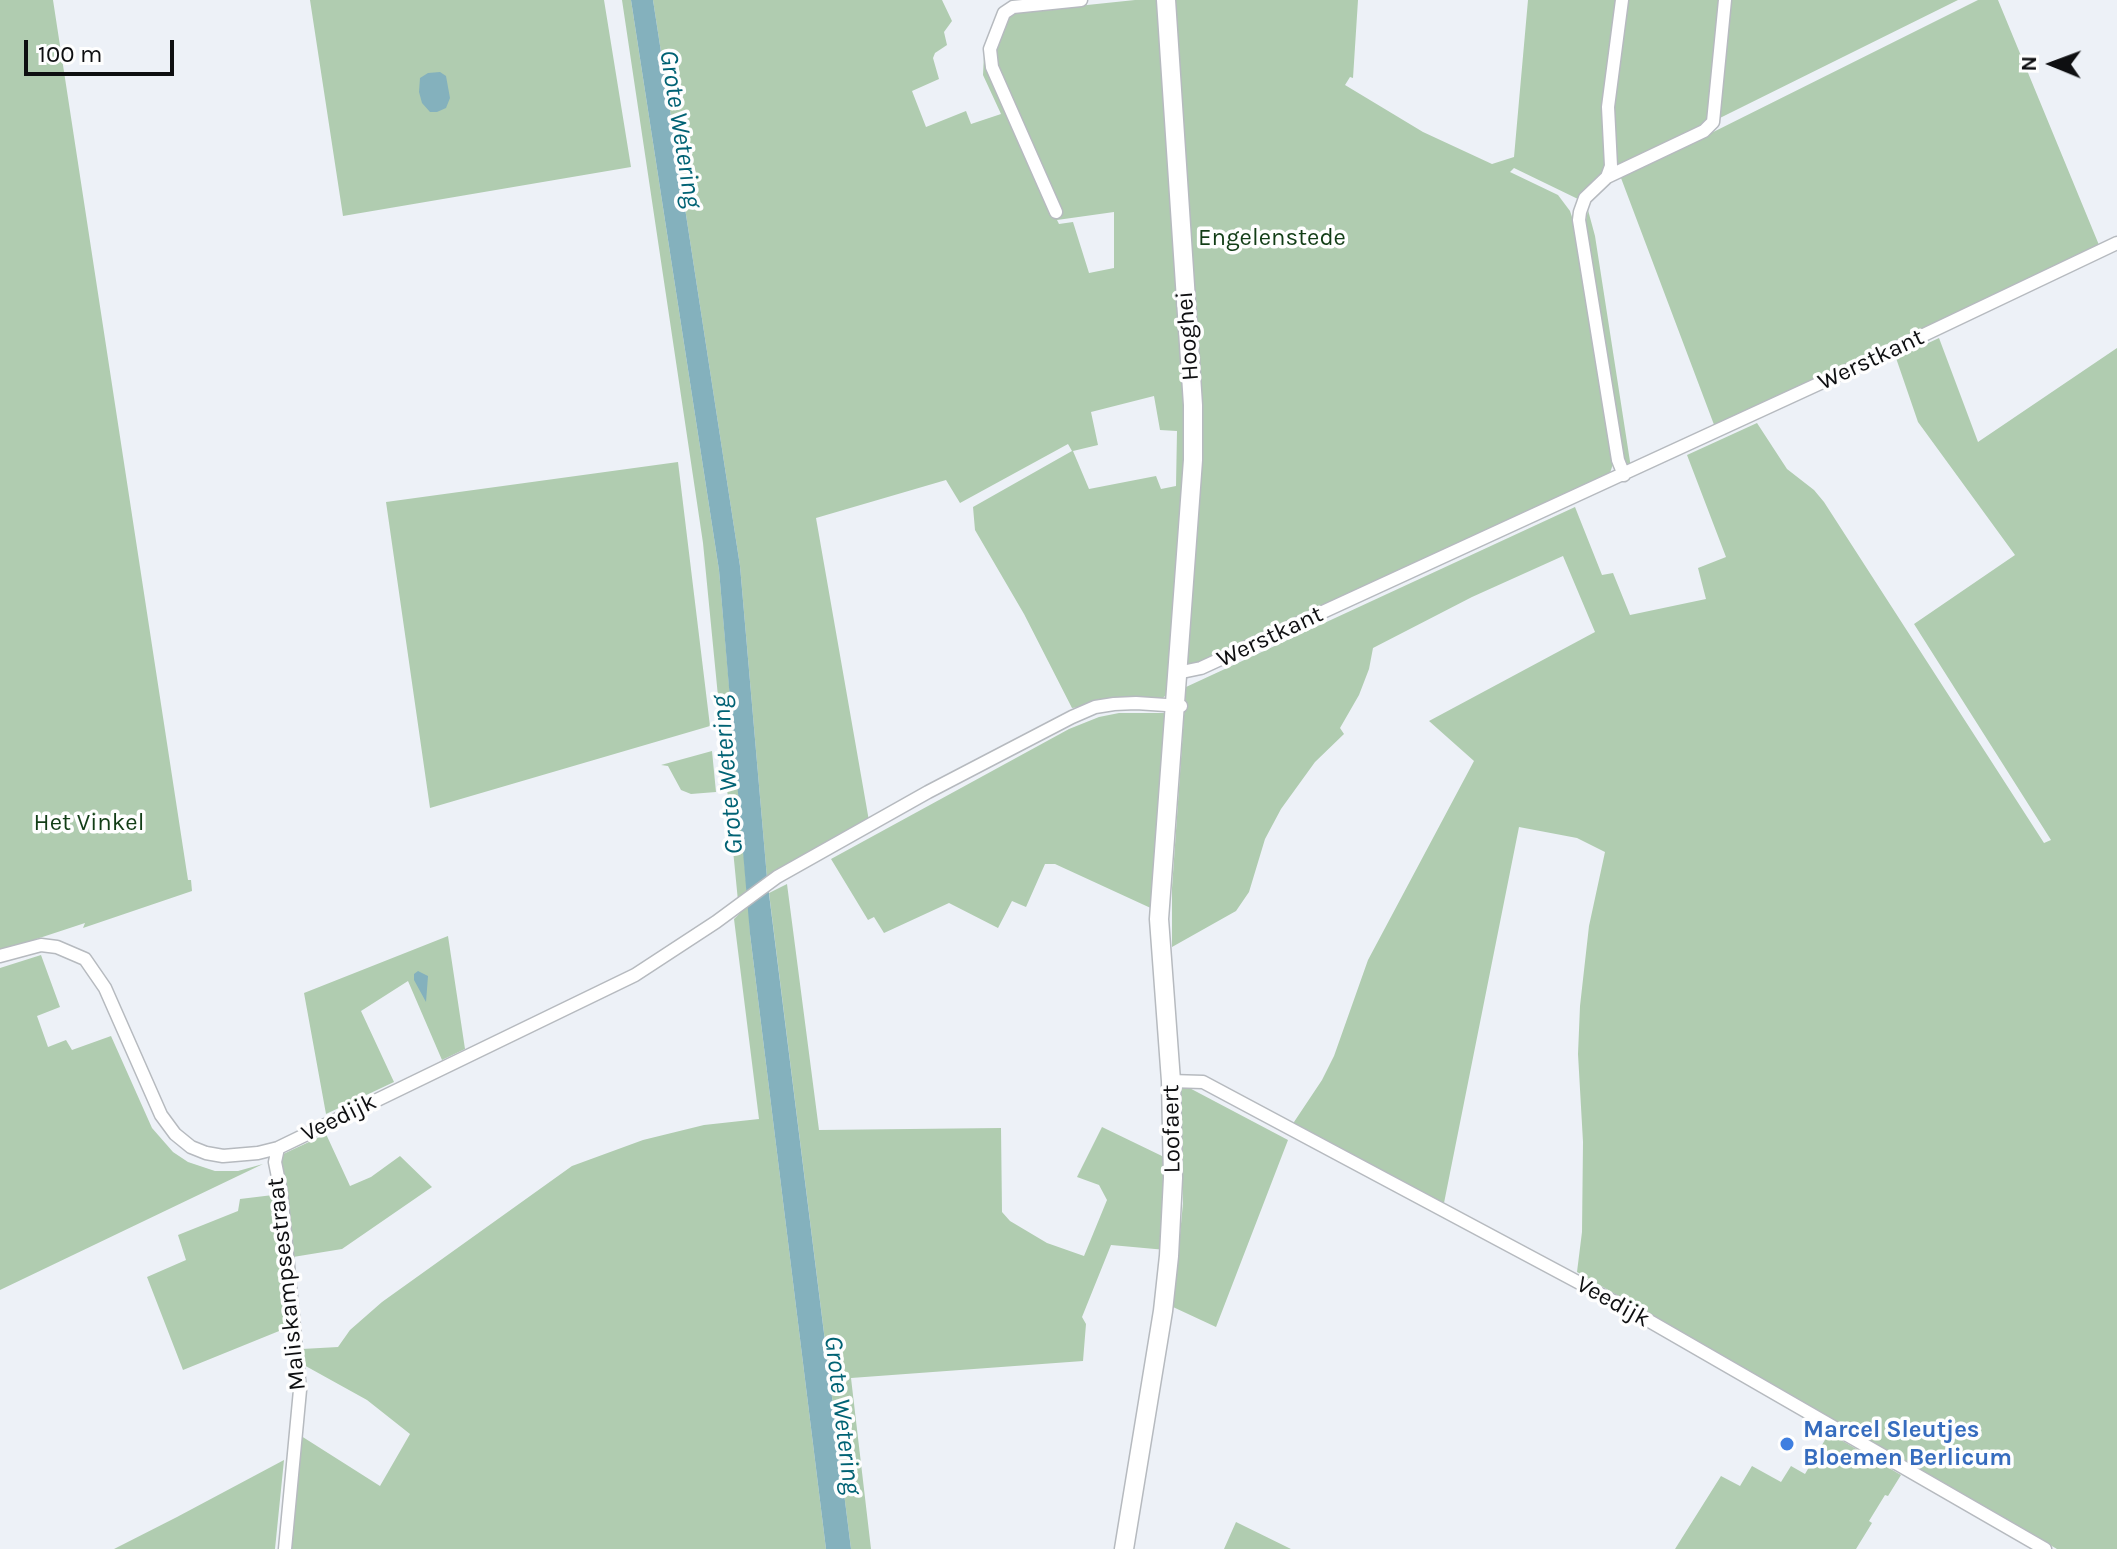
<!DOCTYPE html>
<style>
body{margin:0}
#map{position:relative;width:2117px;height:1549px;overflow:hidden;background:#edf1f7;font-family:Karla,sans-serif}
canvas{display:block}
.north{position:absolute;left:2013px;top:24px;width:80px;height:80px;-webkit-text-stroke:6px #fefefe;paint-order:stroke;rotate:271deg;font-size:22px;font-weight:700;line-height:32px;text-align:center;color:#0e0f11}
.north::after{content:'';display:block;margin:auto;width:28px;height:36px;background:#0e0f11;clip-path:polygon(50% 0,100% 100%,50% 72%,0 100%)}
.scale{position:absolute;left:24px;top:40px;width:150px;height:36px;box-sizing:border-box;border:4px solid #0e0f11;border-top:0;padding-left:10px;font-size:24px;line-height:28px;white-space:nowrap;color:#0e0f11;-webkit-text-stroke:6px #fefefe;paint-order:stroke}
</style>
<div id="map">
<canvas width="2117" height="1549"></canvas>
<div class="north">N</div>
<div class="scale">100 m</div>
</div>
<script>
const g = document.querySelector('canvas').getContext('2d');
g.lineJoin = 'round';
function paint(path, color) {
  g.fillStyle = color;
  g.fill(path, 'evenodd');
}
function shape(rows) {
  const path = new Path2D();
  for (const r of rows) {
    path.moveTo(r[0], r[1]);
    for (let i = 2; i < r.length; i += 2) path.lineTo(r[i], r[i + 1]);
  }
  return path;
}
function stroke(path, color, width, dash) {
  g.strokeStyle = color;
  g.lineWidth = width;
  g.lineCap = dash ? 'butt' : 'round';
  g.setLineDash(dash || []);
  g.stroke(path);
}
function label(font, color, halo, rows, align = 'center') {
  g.font = font + ' Karla,sans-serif';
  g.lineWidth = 7;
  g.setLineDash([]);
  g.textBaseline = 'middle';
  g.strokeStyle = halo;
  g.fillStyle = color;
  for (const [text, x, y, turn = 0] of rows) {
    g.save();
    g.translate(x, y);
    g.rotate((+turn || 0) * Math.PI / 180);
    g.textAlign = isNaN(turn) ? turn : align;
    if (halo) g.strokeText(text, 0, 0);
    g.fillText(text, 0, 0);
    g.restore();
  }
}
paint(shape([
 [0,0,53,0,188,880,191,880,192,891,83,928,85,923,0,951],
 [310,0,604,0,631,167,343,216],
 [622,0,631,0,719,570,747,892,738,901,703,543],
 [653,0,942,0,952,21,944,32,947,45,935,53,933,58,939,79,912,91,926,127,966,111,971,124,1001,114,983,75,984,55,1001,14,1135,0,1358,0,1353,78,1350,77,1345,85,1423,132,1492,164,1514,157,1528,0,1958,0,1617,169,1614,141,1614,51,1609,166,1580,200,1514,168,1510,172,1558,195,1570,211,1575,226,1614,461,1610,473,1602,480,1190,671,1163,698,1072,708,1024,614,975,530,973,507,1072,451,1068,444,960,503,946,480,816,518,869,821,767,878,740,566],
 [1114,212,1114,268,1089,273,1073,222,1059,224,1057,220],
 [1154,396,1160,430,1177,431,1176,486,1161,489,1156,476,1089,489,1073,451,1098,445,1091,412],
 [1978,0,1998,0,2099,245,1716,430,1621,178],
 [1588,210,1595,236,1631,468,1624,460,1584,230],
 [1939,338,1978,442,2117,348,2117,1549,2057,1549,1577,1272,1582,1232,1583,1142,1578,1054,1580,1006,1589,926,1605,852,1577,838,1519,827,1444,1203,1292,1125,1322,1080,1334,1056,1368,960,1474,761,1429,721,1595,632,1563,556,1472,597,1373,648,1369,669,1359,695,1340,728,1344,734,1315,762,1281,809,1265,839,1249,892,1236,911,1172,947,1172,888,1186,687,1575,507,1602,575,1613,573,1630,615,1706,599,1698,568,1726,557,1687,455,1757,423,1787,469,1814,490,1824,502,2044,843,2051,840,1914,624,2015,555,1918,422,1896,358],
 [678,462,710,726,430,808,386,502],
 [1119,713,1168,713,1155,910,1055,864,1045,864,1026,907,1012,901,998,928,949,903,884,933,874,917,868,920,831,859,1069,729,1099,717],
 [712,751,716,792,691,794,681,790,668,766,661,765],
 [787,884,819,1130,1001,1128,1002,1212,1010,1221,1047,1243,1084,1256,1107,1200,1099,1185,1077,1177,1102,1127,1162,1156,1168,1164,1166,1250,1111,1245,1082,1317,1086,1324,1083,1361,851,1378,871,1549,851,1549,769,893],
 [749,904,750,934,826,1549,288,1549,298,1434,380,1486,410,1434,367,1400,302,1364,302,1349,338,1347,350,1330,382,1302,572,1166,643,1140,704,1125,759,1119,734,919],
 [448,936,465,1049,442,1060,408,981,361,1011,394,1082,326,1114,304,993],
 [41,955,60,1007,37,1016,48,1047,66,1040,72,1050,111,1036,152,1128,173,1152,188,1162,215,1171,238,1171,263,1164,0,1290,0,968],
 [1180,1083,1288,1140,1216,1327,1173,1307,1183,1203],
 [326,1134,350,1186,371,1177,400,1156,432,1187,342,1249,293,1257,279,1156],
 [273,1195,289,1327,183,1370,147,1277,186,1260,178,1235,238,1211,240,1199],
 [1829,1433,1901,1475,1888,1496,1885,1495,1869,1521,1872,1523,1856,1549,1675,1549,1721,1476,1740,1486,1752,1466,1781,1482,1791,1466,1805,1474],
 [284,1460,275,1549,114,1549,177,1517],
 [1236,1522,1291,1549,1224,1549]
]), '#b0ccb0');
paint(shape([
 [631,0,653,0,740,566,767,878,851,1549,826,1549,750,934,719,570],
 [440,72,446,76,450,98,446,108,437,112,430,112,422,103,419,92,420,78,428,73],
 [418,971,428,976,426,1002,414,980,414,974]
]), '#84b1bd');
const street = shape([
 [1607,177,1611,166,1608,107,1622,0],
 [1056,212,992,67,990,49,1004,13,1013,7,1081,0],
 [1624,475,1618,460,1579,220,1580,212,1585,198,1607,177,1704,131,1713,122,1725,0],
 [1177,673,1201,668,1890,351,2117,243],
 [0,956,41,945,57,947,85,959,105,988,161,1115,175,1134,191,1147,206,1153,223,1156,258,1153,278,1148,635,975,716,922,777,877,928,792,1072,717,1095,707,1114,704,1136,703,1181,706],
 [1171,1081,1203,1082,1632,1311,2045,1549],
 [278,1148,275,1162,281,1192,300,1390,285,1549]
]);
const secondary = shape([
 [1124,1549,1163,1311,1169,1256,1173,1178,1171,1081,1159,919,1193,460,1193,405,1166,0]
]);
stroke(street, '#b6babf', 15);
stroke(secondary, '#b6babf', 21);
stroke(street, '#fff', 12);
stroke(secondary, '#fff', 18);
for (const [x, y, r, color] of [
 [1787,1444,8,"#3f7fe0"]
]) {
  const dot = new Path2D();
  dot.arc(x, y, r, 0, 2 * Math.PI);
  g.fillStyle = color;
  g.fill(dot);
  stroke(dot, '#fefefe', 3);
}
label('24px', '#123d16', '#fefefe', [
 ["Engelenstede",1272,238],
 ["Het Vinkel",89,823]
]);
label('24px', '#0e0f11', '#fefefe', [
 ["Hooghei",1188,336,-94],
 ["Werstkant",1871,360,-25],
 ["Werstkant",1270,637,-25],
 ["Veedijk",339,1118,-26],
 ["Loofaert",1172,1129,-91],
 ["Maliskampsestraat",287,1284,-96],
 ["Veedijk",1613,1302,29]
]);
label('bold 24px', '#366cbe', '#fefefe', [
 ["Marcel Sleutjes",1803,1430],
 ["Bloemen Berlicum",1803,1458]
], 'left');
label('italic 26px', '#006274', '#fefefe', [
 ["Grote Wetering",680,129,81],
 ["Grote Wetering",728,775,-95],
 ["Grote Wetering",842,1415,83]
]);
</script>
